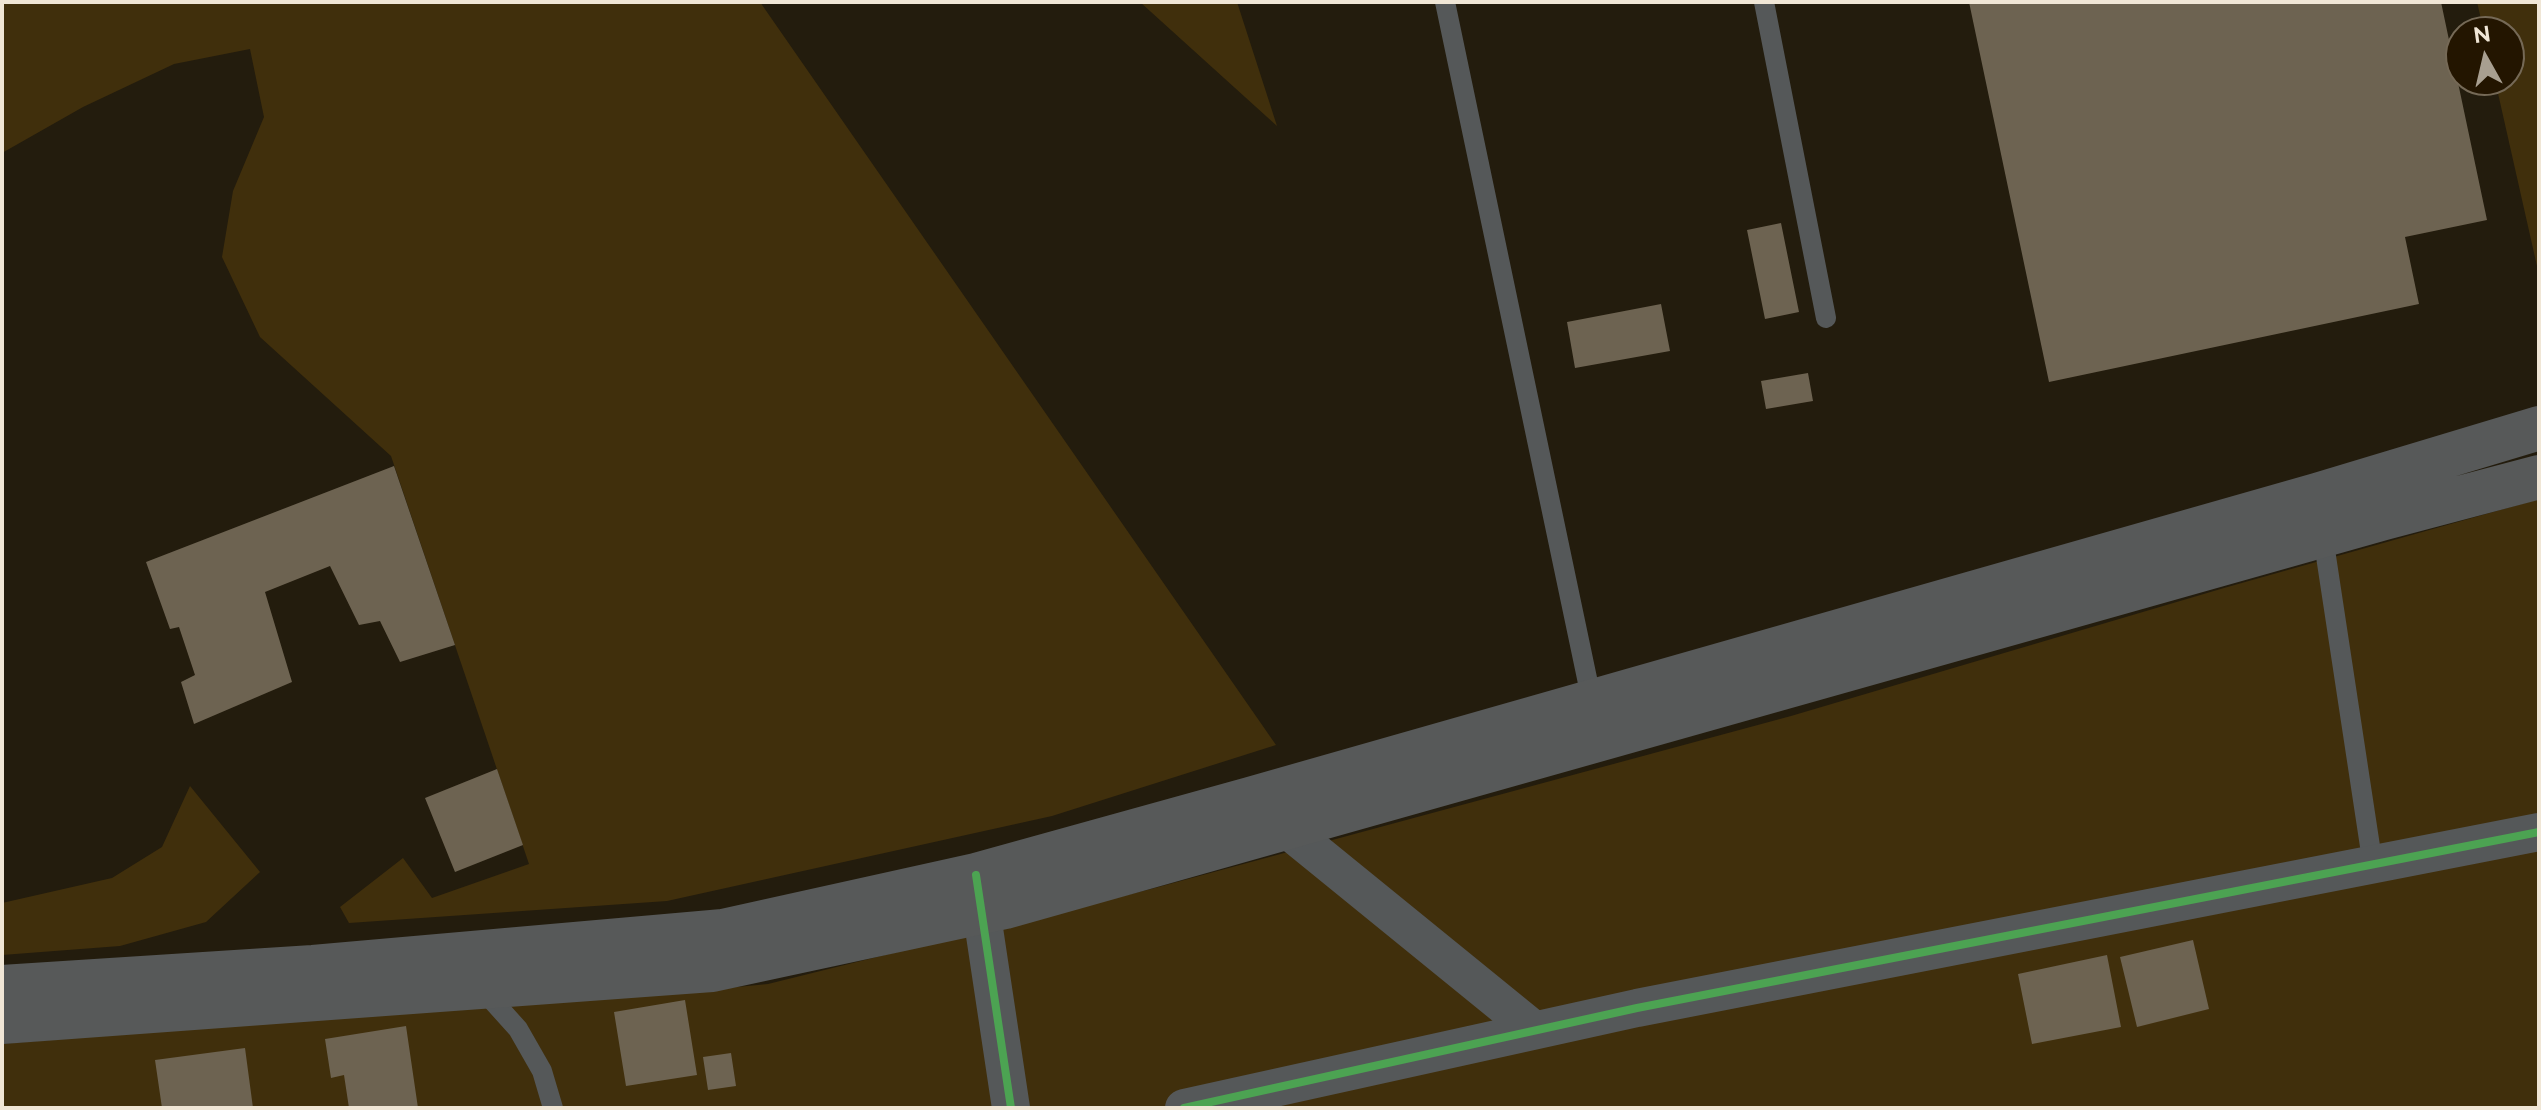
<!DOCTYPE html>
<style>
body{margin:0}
#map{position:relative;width:2541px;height:1110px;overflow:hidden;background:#231c0d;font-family:Raleway,sans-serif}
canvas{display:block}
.frame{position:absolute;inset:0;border:4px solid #f0e6d6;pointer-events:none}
.north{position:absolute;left:2445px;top:16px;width:80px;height:80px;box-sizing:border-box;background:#231500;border:2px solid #756956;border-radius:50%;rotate:352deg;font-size:22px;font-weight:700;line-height:32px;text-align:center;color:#f0e6d6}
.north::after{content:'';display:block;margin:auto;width:28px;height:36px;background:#a89f90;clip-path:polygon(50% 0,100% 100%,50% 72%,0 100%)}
</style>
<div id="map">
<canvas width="2541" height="1110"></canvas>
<div class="frame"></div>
<div class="north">N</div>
</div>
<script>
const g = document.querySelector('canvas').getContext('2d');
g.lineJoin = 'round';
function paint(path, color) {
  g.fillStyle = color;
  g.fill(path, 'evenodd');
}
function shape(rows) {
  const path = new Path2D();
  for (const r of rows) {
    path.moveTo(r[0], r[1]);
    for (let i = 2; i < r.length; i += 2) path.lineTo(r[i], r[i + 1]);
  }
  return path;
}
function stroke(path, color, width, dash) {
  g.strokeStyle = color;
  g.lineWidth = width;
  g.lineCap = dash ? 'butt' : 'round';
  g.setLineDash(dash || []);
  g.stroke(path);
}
paint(shape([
 [2,2,760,2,1276,745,1052,816,667,901,349,923,340,907,403,858,432,898,529,864,391,456,260,337,222,257,233,191,264,117,250,49,174,64,83,107,2,153],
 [1140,2,1237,2,1277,126],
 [2477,2,2539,2,2539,275,2495,80,2509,80,2509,32,2484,32],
 [2539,499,2539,1108,2,1108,2,1044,343,1015,675,993,768,984,1151,889,1791,716,2224,588],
 [190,786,260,872,206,922,120,946,2,955,2,903,112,878,162,847]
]), '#402f0c');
paint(shape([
 [1969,2,2441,2,2487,220,2405,237,2419,304,2049,382],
 [1781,223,1799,312,1765,319,1747,230],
 [1661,304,1670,351,1575,368,1567,322],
 [1808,373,1813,401,1766,409,1761,381],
 [394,466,455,645,400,662,380,621,359,625,330,566,265,592,292,682,194,724,181,682,195,675,179,627,170,629,146,562],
 [497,769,523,845,455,872,425,798],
 [2193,940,2209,1009,2137,1027,2120,957],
 [2107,955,2121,1027,2032,1044,2018,974],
 [685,1000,697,1075,626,1086,614,1012],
 [406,1026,418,1108,349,1108,344,1075,331,1078,325,1039],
 [245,1048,253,1108,162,1108,155,1060],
 [731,1053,736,1086,708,1090,703,1057]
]), '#6d6351');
stroke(shape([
 [1445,2,1592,702],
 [1764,2,1826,318],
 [2322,530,2373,866],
 [482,989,518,1029,542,1071,553,1108]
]), '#555859', 20);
stroke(shape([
 [1266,812,1534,1030],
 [977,882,1011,1108],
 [1184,1108,1637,1008,2539,832]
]), '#555859', 38);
stroke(shape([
 [2,987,313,967,723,931,976,875,1250,799,2317,495,2539,428],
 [2,1022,712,970,1005,907,2384,518,2539,477]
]), '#575959', 44);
stroke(shape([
 [976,875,1011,1108],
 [1184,1108,1637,1008,2539,832]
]), '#4ca352', 8);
</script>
